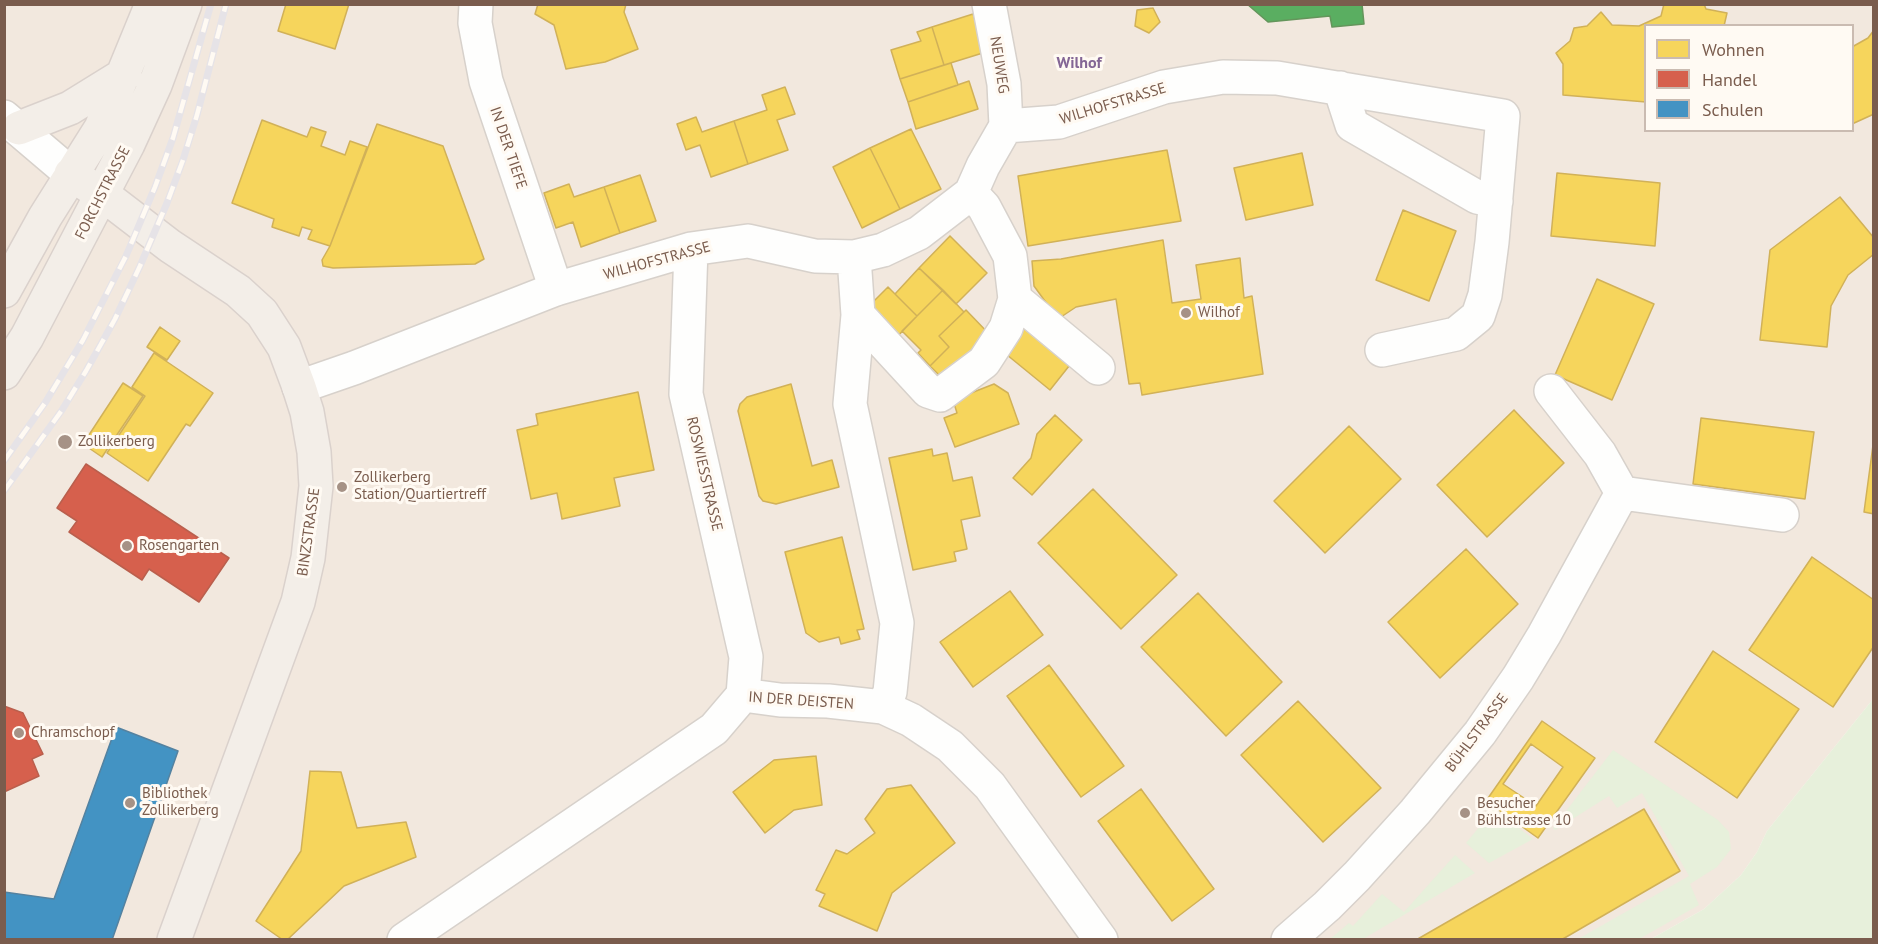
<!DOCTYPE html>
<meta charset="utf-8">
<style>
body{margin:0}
#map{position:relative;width:1878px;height:944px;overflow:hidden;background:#f9f5f0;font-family:"PT Sans",sans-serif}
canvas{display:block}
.frame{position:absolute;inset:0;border:6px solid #7a5c4d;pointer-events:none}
.legend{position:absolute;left:1644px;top:24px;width:210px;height:108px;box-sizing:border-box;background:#fffaf3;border:2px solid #cabbb1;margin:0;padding:8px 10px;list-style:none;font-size:18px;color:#7a5c4d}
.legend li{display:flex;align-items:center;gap:12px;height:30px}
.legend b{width:30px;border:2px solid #cabbb1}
</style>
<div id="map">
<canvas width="1878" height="944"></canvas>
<div class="frame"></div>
<ul class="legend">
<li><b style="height:16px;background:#f6d55c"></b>Wohnen</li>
<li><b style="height:16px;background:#d6604d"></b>Handel</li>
<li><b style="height:16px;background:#4393c3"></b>Schulen</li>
</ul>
</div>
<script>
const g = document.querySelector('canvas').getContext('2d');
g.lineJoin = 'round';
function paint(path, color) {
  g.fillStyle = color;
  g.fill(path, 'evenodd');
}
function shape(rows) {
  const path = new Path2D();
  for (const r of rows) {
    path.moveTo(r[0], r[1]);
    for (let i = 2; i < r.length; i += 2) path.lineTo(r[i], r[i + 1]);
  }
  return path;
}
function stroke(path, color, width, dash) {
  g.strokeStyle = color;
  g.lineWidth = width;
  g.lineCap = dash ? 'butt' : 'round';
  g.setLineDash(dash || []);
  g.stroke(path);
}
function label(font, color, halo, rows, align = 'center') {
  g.font = font + ' "PT Sans",sans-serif';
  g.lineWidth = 6;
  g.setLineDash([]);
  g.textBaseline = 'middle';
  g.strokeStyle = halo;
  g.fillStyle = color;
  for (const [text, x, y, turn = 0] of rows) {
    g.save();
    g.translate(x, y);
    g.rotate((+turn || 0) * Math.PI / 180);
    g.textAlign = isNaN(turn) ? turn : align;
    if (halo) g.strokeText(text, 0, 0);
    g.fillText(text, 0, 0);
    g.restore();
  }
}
paint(shape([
 [5,5,1873,5,1873,699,1767,831,1757,852,1741,875,1704,909,1651,939,5,940],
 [1646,26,1852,26,1852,130,1646,130]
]), '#f2e8de');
paint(shape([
 [1873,699,1873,939,1651,939,1704,909,1741,875,1757,852,1767,831],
 [1613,750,1718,820,1729,832,1731,849,1717,867,1690,884,1699,905,1639,939,1578,939,1689,876,1642,793,1617,808,1609,796,1555,830,1553,828],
 [1494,809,1533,839,1489,863,1466,843],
 [1455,855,1475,873,1363,939,1330,939,1349,923,1353,926,1382,894,1404,912]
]), '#e7f0db');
const homes = shape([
 [286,4,349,4,335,49,278,31,286,4],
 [538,4,626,4,624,12,638,49,605,62,566,69,554,25,535,14,538,4],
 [1664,4,1704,4,1706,9,1727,13,1724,26,1646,26,1646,102,1563,95,1563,64,1556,53,1570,41,1574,28,1587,26,1601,12,1612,25,1639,26,1661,16,1664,4],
 [1153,8,1160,22,1149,33,1135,26,1137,10,1153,8],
 [973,14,986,52,944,65,932,27,973,14],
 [932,27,944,65,900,79,891,50,921,41,917,32,932,27],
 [1874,30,1874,114,1852,124,1852,47,1868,38,1874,30],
 [951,63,958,85,908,102,900,79,951,63],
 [969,81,978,109,916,129,908,102,969,81],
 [785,87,795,114,777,120,788,150,748,164,734,121,767,110,762,95,785,87],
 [696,117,702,132,734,121,748,164,711,177,700,145,686,150,677,124,696,117],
 [262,120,307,137,311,127,326,132,321,146,345,155,350,141,367,147,330,246,308,239,312,230,302,227,299,236,272,227,274,219,232,203,262,120],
 [377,124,443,146,484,259,475,264,333,268,323,266,322,260,330,246,377,124],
 [911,129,941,189,900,209,870,148,911,129],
 [870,148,900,209,862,228,833,167,870,148],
 [1167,150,1181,221,1028,246,1018,176,1167,150],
 [1302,153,1313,205,1246,220,1234,168,1302,153],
 [1557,173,1660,183,1655,246,1551,236,1557,173],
 [640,175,656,221,620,233,604,187,640,175],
 [569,184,574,197,604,187,620,233,581,247,573,222,556,228,544,193,569,184],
 [1840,197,1874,238,1874,254,1848,275,1831,306,1827,347,1760,340,1770,250,1840,197],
 [1403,210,1456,231,1429,301,1376,280,1403,210],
 [950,236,987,273,956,304,919,268,950,236],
 [1163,240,1172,303,1201,299,1196,265,1240,258,1244,298,1252,296,1263,374,1142,395,1140,383,1129,384,1116,299,1076,307,1058,319,1034,286,1032,261,1061,259,1163,240],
 [919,268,943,290,917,316,895,294,919,268],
 [1597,279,1654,304,1612,400,1555,375,1597,279],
 [888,287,917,316,894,340,864,311,888,287],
 [943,290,964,312,939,336,949,347,930,366,918,353,921,350,902,331,943,290],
 [966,310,992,337,946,382,930,366,949,347,939,336,966,310],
 [1025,321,1073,361,1050,390,1001,350,1025,321],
 [160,327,180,341,167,360,147,347,160,327],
 [154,353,213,393,190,426,186,424,148,481,107,453,145,396,132,387,154,353],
 [123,383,143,396,102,457,83,444,123,383],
 [791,384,812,466,832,460,839,487,776,504,763,501,759,496,738,411,740,404,747,397,791,384],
 [994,384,1008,393,1019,424,955,447,944,418,957,413,953,400,994,384],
 [638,392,654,470,614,478,620,506,562,519,557,493,531,499,517,430,538,425,536,414,638,392],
 [1514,410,1564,463,1487,537,1437,485,1514,410],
 [1055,415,1082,440,1032,495,1013,478,1031,458,1037,434,1055,415],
 [1701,418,1814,432,1805,499,1693,484,1701,418],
 [1349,426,1401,479,1325,553,1274,501,1349,426],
 [1873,445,1874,445,1874,514,1864,512,1873,445],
 [932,449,933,456,947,453,953,481,972,477,980,516,961,520,967,549,954,552,956,561,913,570,889,458,932,449],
 [1093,489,1177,575,1121,629,1038,543,1093,489],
 [842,537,864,629,857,630,860,639,841,644,839,637,819,642,806,633,785,552,842,537],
 [1466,549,1518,604,1440,678,1388,622,1466,549],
 [1812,557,1874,600,1874,646,1833,707,1749,650,1812,557],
 [1010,591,1043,635,973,687,940,642,1010,591],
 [1198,593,1282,682,1226,736,1141,647,1198,593],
 [1713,651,1799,709,1737,798,1655,742,1713,651],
 [1049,665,1124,766,1081,797,1007,696,1049,665],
 [1298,701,1381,788,1323,842,1241,755,1298,701],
 [1542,721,1595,758,1538,838,1486,801,1542,721],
 [1531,744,1563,767,1536,806,1503,784,1531,744],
 [816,756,822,805,794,810,765,833,733,792,774,760,816,756],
 [310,771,341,772,357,828,406,822,416,857,344,886,287,940,283,940,256,921,301,851,310,771],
 [911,785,955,843,892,893,877,931,819,906,825,894,816,890,836,850,847,854,875,833,865,819,887,789,911,785],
 [1141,789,1214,889,1172,921,1098,821,1141,789],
 [1644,809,1680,871,1561,940,1416,940,1644,809]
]);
paint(homes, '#f6d55c');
stroke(homes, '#d1b158', 1.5);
const shops = shape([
 [86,464,229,558,199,602,149,569,142,580,69,532,77,521,57,508,86,464],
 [4,706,23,713,43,754,32,759,39,776,4,792,4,706]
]);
paint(shops, '#d6604d');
stroke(shops, '#ba5f4d', 1.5);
const schools = shape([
 [116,727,178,751,112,940,4,940,4,892,54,899,116,727]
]);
paint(schools, '#4393c3');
stroke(schools, '#5482a0', 1.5);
const public = shape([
 [1247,4,1362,4,1364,24,1332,27,1330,16,1268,22,1247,4]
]);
paint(public, '#5aae61');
stroke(public, '#64955b', 1.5);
const minor = shape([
 [476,4,475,23,486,81,556,289],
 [989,4,1004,84,1006,126],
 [1340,88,1352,125,1477,197,1496,201],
 [4,117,71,174],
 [1006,126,1059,122,1164,87,1223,77,1277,78,1503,116,1492,242,1485,295,1478,316,1456,334,1382,350],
 [971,193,984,207,1010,256,1015,299,1098,368],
 [691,249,686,394,746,657,743,695],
 [854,257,858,315,850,404,897,623,890,692,883,707],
 [858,315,928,391,940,395,984,362,1006,328,1015,299],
 [299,387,354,368,556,289,691,249,748,241,815,256,854,257,883,250,919,233,971,193,983,166,1006,126],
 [1551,391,1600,454,1622,493],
 [1622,493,1782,515],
 [743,695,780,700,828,701,883,707,911,720,950,746,990,786,1101,940],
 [404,940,714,729,743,695],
 [1288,940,1327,906,1357,876,1415,812,1480,733,1518,678,1544,635,1622,493]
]);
const major = shape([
 [19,128,70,108,125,74],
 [71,174,110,200,170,246,238,291,262,313,284,347,299,387,307,412,314,452,316,486,308,558,298,602,174,940],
 [4,291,45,217,101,128,152,4],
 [4,373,27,337,128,144,155,85,185,4]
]);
stroke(minor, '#d7d1cb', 36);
stroke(major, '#dad1cc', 36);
stroke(minor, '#fefefd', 33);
stroke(major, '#f3eee8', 33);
const rail = shape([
 [4,461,45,403,83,340,126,256,155,187,173,138,211,4],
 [4,491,62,410,86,371,115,319,140,266,167,203,183,160,197,115,226,4]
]);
stroke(rail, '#e6e3e7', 7);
stroke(rail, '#fffaf3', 4.5, [14]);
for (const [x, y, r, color] of [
 [1186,313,6,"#a69286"],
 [65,442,8,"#a69286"],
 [342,487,6,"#a69286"],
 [127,546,6,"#a69286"],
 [19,733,6,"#a69286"],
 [130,803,6,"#a69286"],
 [1465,813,6,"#a69286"]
]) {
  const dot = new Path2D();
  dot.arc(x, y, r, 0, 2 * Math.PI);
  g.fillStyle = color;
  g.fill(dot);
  stroke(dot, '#fffaf3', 2);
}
label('15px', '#7a5c4d', '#fffaf3', [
 ["NEUWEG",999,65,81],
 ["WILHOFSTRASSE",1113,104,-17],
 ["IN DER TIEFE",508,148,71],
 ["FORCHSTRASSE",103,193,-63],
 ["WILHOFSTRASSE",657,261,-15],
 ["ROSWIESSTRASSE",704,474,77],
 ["BINZSTRASSE",309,532,-82],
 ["IN DER DEISTEN",801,701,4],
 ["BÜHLSTRASSE",1477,733,-53]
]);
label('15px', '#7a5c4d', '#fffaf3', [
 ["Wilhof",1198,313],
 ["Zollikerberg",78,442],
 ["Zollikerberg",354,478],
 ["Station/Quartiertreff",354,495],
 ["Rosengarten",139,546],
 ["Chramschopf",31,733],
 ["Bibliothek",142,794],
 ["Zollikerberg",142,811],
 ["Besucher",1477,804],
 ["Bühlstrasse 10",1477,821]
], 'left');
label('bold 16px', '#846695', '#fffaf3', [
 ["Wilhof",1079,63]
]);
</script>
